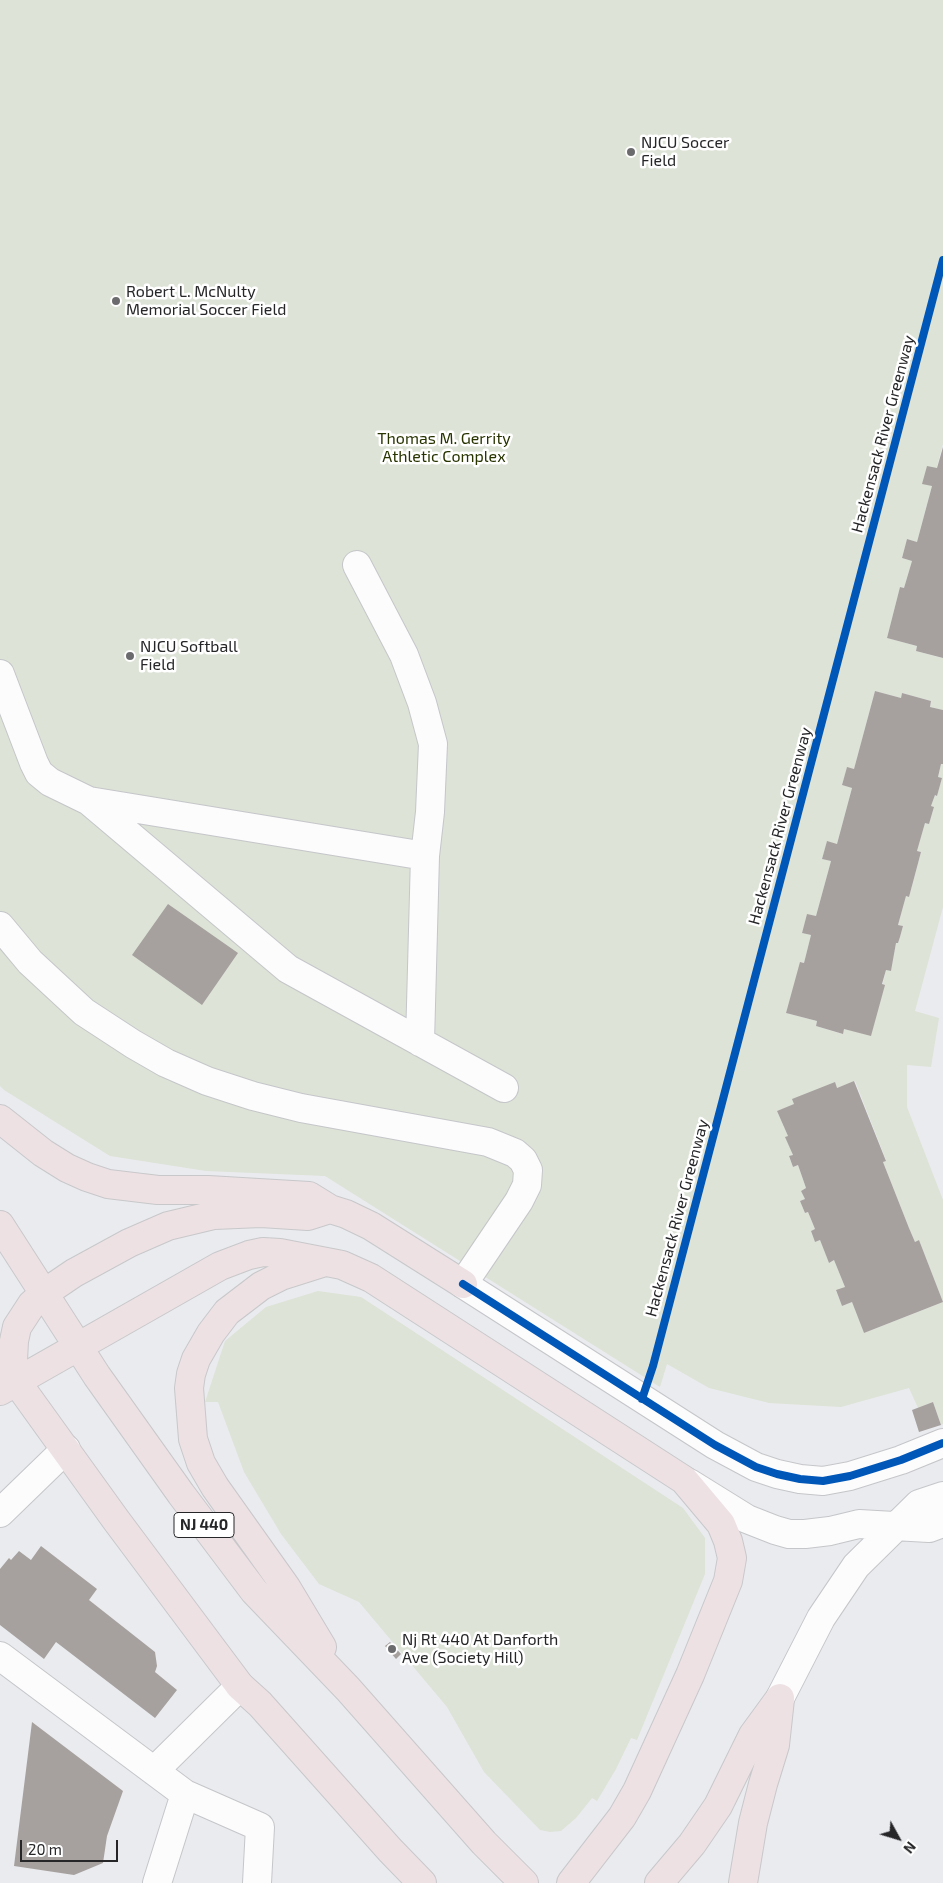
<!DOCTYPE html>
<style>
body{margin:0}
#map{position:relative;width:943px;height:1883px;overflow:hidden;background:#eaebef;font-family:"Exo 2",sans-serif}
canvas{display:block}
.north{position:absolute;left:873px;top:1813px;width:50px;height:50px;-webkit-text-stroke:4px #fff;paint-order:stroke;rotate:129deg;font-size:14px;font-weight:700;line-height:20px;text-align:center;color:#262629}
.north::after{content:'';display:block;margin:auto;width:18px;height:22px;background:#262629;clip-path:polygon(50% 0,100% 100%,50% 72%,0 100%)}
.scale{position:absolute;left:20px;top:1840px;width:98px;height:22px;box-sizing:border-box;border:2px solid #262629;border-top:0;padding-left:6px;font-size:15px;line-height:18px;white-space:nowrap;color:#262629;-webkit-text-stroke:4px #fff;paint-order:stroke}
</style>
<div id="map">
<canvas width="943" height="1883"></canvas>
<div class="north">N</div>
<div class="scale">20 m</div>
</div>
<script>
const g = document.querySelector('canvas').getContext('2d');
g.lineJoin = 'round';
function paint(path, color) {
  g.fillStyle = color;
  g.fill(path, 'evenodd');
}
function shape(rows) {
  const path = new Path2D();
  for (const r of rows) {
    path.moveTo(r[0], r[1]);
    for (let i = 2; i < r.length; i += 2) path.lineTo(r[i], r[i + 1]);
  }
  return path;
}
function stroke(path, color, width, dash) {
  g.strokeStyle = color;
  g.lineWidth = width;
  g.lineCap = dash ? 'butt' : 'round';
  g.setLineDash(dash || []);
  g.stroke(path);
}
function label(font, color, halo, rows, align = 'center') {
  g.font = font + ' "Exo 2",sans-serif';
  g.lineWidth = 5;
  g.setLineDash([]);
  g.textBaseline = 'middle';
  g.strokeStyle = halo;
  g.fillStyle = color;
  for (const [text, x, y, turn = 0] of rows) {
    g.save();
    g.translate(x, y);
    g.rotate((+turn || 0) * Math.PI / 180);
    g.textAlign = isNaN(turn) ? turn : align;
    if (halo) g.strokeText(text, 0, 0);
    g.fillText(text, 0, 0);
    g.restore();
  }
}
paint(shape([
 [0,0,943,0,943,444,917,542,907,539,902,558,912,561,904,588,900,587,887,638,917,646,916,651,942,658,943,657,943,710,930,707,931,701,902,693,901,698,875,691,854,769,847,768,842,785,852,788,837,844,827,842,822,859,831,861,816,916,807,915,802,933,811,935,804,963,801,962,786,1013,817,1021,816,1026,842,1034,844,1029,871,1035,886,970,891,971,896,943,898,943,900,937,903,926,898,925,906,896,909,897,921,852,917,851,925,823,929,823,934,808,931,806,935,795,937,795,942,778,938,777,941,764,943,764,943,907,915,1011,939,1018,931,1067,907,1065,907,1107,943,1200,943,1302,919,1240,915,1242,909,1228,883,1162,886,1160,855,1081,777,1111,788,1136,786,1138,793,1155,789,1157,793,1167,798,1165,806,1188,801,1191,805,1199,800,1201,805,1213,808,1212,815,1229,811,1231,815,1242,820,1240,829,1263,834,1260,845,1287,836,1291,842,1306,852,1302,864,1333,943,1302,943,1424,941,1425,933,1402,918,1408,909,1388,841,1407,769,1403,709,1388,667,1364,660,1387,325,1176,206,1171,110,1156,4,1090,0,1086],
 [318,1291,361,1297,683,1508,705,1538,705,1574,637,1740,631,1738,616,1769,597,1801,592,1798,576,1818,561,1831,550,1832,540,1830,484,1772,447,1707,359,1602,319,1584,281,1534,244,1472,218,1402,205,1402,225,1341,266,1307]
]), '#dde3d6');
paint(shape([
 [943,447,943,658,916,651,917,646,887,638,900,587,904,588,912,561,902,558,907,539,917,542,932,486,922,484,927,466,937,468],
 [875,691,901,698,902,693,931,701,930,707,943,710,943,764,941,764,938,777,942,778,937,796,935,795,931,806,934,807,929,824,925,823,917,851,921,852,909,897,906,896,898,925,903,926,900,937,898,943,896,943,891,971,886,970,882,984,885,985,871,1036,844,1029,843,1034,816,1026,817,1021,786,1013,800,962,804,963,811,935,802,933,807,914,816,916,831,861,822,859,827,841,837,844,852,788,842,785,847,767,854,769],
 [168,904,238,953,202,1005,132,955],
 [854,1081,886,1161,883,1162,909,1228,915,1242,919,1240,943,1302,864,1333,852,1302,842,1306,836,1290,845,1287,834,1260,829,1263,820,1240,815,1242,811,1231,815,1229,808,1212,805,1213,800,1201,805,1199,801,1191,806,1188,798,1165,793,1167,789,1156,793,1155,785,1137,788,1136,777,1111,794,1104,792,1099,835,1082,837,1088],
 [933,1402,941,1425,919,1432,912,1410],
 [41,1546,97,1589,89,1600,155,1652,157,1666,155,1672,177,1690,155,1718,56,1642,44,1659,0,1625,0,1569,9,1558,11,1560,19,1551,31,1560],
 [390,1642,401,1654,396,1659,385,1646],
 [32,1722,123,1791,107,1836,103,1863,74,1875,14,1866]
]), '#a6a19f');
const minor = shape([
 [0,674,34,763,39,773,50,782,89,801,288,969,504,1088],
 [89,801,425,856,430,812,433,744,422,703,404,655,357,565],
 [0,926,30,962,84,1012,133,1044,166,1063,207,1081,253,1096,301,1108,488,1142,515,1153,523,1160,528,1170,527,1185,519,1201,463,1284,715,1445,756,1467,777,1474,800,1479,823,1481,850,1476,901,1460,943,1443],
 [420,1042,425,856],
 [689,1483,747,1519,775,1530,789,1534,805,1534,830,1531,859,1524,929,1528,943,1523],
 [0,1513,66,1449],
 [0,1656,185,1794,260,1827,257,1883],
 [780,1698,821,1618,856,1566,919,1504,943,1496],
 [154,1771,240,1686],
 [157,1883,185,1794]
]);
const highway = shape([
 [0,1119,43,1153,67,1168,87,1177,108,1184,158,1190,208,1190,309,1196,330,1209,346,1214,371,1226,463,1284],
 [0,1225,97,1376,181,1494,254,1591,348,1689,484,1843,524,1883],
 [322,1263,281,1276,261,1286,227,1312,211,1333,196,1359,191,1374,189,1388,193,1439,201,1463,215,1487,286,1587,322,1647],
 [0,1355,16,1381,116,1520,240,1686,260,1704,390,1850,422,1883],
 [16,1378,13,1361,14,1341,17,1327,32,1304,43,1294,74,1273,129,1243,168,1226,214,1215,261,1213,308,1216,330,1209],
 [0,1391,220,1266,249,1255,263,1252,280,1253,342,1265,371,1278,684,1480,721,1524,728,1541,732,1558,728,1581,690,1675,637,1791,622,1817,571,1883],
 [659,1883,692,1844,718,1806,753,1735,780,1698],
 [743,1883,753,1823,763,1784,775,1745,780,1699]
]);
stroke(minor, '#c5c6c9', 30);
stroke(highway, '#c8c8ca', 30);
stroke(minor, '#fcfcfd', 28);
stroke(highway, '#ede1e4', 28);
stroke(shape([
 [463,1284,715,1445,756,1467,777,1474,800,1479,823,1481,850,1476,901,1460,943,1443],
 [642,1399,653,1366,943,260]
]), '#0057b8', 8);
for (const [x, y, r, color] of [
 [631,152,5,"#6b6b6e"],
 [116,301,5,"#6b6b6e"],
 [130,656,5,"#6b6b6e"],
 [392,1649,5,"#6b6b6e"]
]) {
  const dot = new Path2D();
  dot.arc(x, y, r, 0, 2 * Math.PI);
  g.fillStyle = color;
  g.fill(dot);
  stroke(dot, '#fff', 2);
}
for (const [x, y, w] of [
 [204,1525,60]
]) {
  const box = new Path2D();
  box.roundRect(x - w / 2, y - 12.5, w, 25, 4);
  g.fillStyle = '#fff';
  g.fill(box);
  stroke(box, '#262629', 1);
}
label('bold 15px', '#262629', null, [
 ["NJ 440",204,1525]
]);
label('16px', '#262629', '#fff', [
 ["NJCU Soccer",641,143],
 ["Field",641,161],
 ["Robert L. McNulty",126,292],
 ["Memorial Soccer Field",126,310],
 ["NJCU Softball",140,647],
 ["Field",140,665],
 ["Nj Rt 440 At Danforth",402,1640],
 ["Ave (Society Hill)",402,1658]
], 'left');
label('16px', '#262629', '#fff', [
 ["Hackensack River Greenway",883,434,-75],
 ["Hackensack River Greenway",780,826,-75],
 ["Hackensack River Greenway",677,1218,-75]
]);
label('16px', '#273400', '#fff', [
 ["Thomas M. Gerrity",444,439],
 ["Athletic Complex",444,457]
]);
</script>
